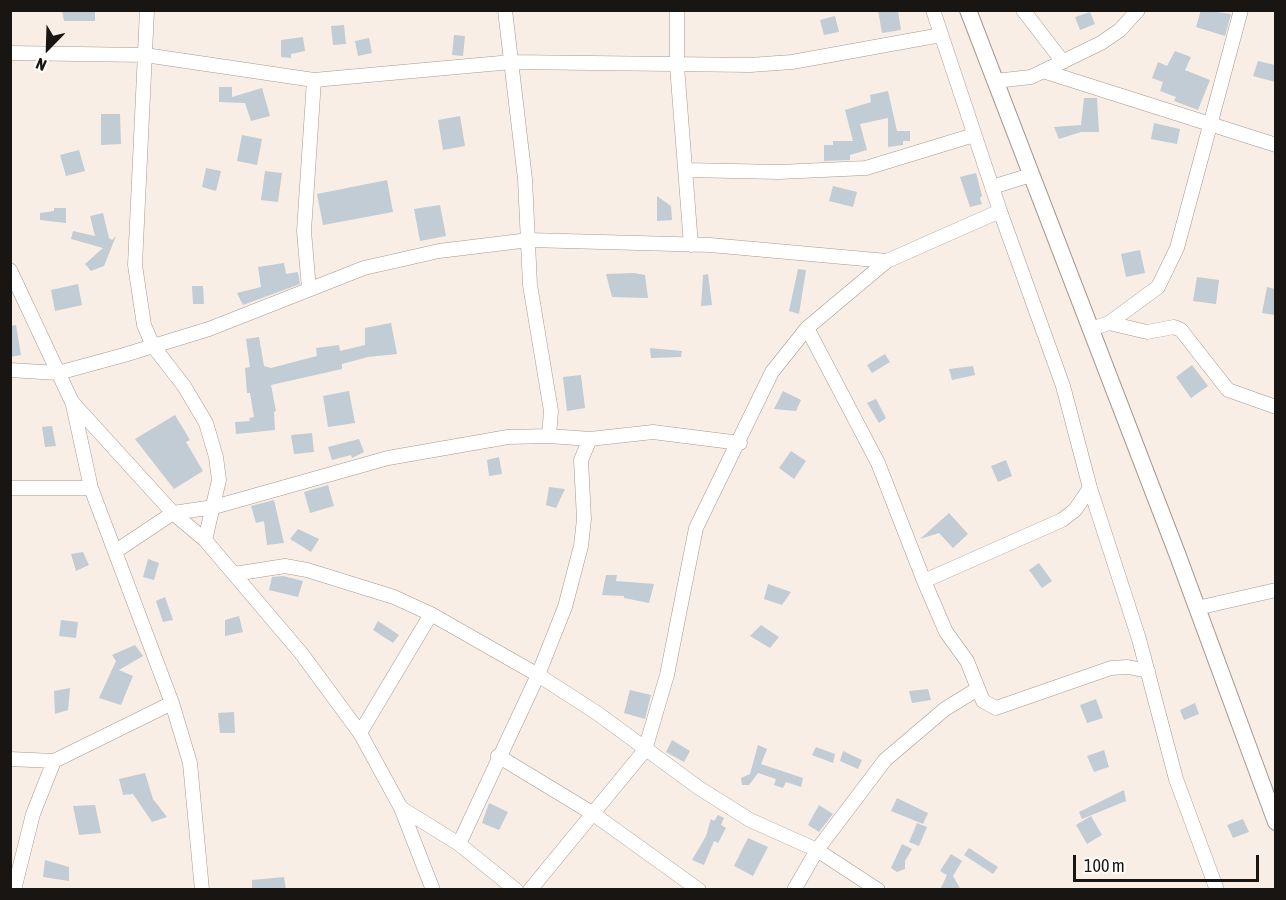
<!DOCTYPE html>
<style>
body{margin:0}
#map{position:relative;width:1286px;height:900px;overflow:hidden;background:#f8eee5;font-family:"Asap Condensed",sans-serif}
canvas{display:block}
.frame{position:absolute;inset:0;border:12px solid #181512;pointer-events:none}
.north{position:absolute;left:18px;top:18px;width:60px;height:60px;-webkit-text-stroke:4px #fffdfb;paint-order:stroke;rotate:203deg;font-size:16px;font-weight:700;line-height:24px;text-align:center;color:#181512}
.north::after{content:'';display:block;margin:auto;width:21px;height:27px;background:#181512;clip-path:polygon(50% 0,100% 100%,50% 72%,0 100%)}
.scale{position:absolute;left:1073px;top:855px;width:186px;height:27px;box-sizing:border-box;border:3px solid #181512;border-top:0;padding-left:8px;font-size:18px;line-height:21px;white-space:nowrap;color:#181512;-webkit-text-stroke:4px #fffdfb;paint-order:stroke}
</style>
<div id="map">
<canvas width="1286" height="900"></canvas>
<div class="frame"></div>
<div class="north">N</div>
<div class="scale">100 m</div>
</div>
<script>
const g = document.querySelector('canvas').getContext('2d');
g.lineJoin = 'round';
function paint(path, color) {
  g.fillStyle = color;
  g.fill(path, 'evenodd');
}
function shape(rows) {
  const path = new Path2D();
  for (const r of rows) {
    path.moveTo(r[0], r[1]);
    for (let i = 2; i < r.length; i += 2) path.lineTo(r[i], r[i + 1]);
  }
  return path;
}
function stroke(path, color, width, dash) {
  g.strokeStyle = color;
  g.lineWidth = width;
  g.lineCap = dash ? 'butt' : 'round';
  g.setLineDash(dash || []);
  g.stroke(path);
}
paint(shape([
 [62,10,95,10,95,21,64,21],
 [878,10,898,11,901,30,882,33],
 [1201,10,1231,14,1225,36,1196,27],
 [1090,12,1095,24,1080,30,1075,17],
 [835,16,839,32,824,35,820,20],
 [344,25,346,44,333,45,331,26],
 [454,35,465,36,463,56,452,55],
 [303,37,305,51,291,54,291,58,281,57,281,40],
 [369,38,372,53,358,56,355,41],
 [1175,51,1191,57,1185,70,1210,80,1198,110,1174,101,1176,97,1160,91,1163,82,1152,78,1158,62,1167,66],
 [1258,61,1275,65,1275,82,1253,76],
 [219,87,232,87,232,97,262,88,270,116,251,121,245,103,219,102],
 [888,91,897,131,910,131,910,141,903,141,903,145,888,147,888,118,860,124,867,150,850,155,850,160,824,161,824,145,833,145,833,141,853,141,845,110,871,102,870,95],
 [1084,98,1097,98,1099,132,1081,132,1059,139,1054,127,1081,125],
 [101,114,120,114,121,144,101,145],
 [460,116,465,146,443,150,438,120],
 [1154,123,1180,129,1177,144,1151,139],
 [242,135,262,139,257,165,237,161],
 [79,150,85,171,66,176,60,155],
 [206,168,221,171,216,191,202,187],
 [265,171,282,173,278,202,261,200],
 [976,173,982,196,980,198,982,204,970,207,960,177],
 [387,180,393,212,323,225,317,194],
 [833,186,857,192,853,207,829,201],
 [657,196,671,206,672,220,657,221],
 [440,205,446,236,420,241,414,209],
 [54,208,66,208,66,223,40,220,40,213,54,211],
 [103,213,109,238,112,240,116,236,104,266,91,271,85,264,103,248,71,239,73,231,95,236,90,216],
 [1140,250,1145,273,1126,277,1121,254],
 [284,263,286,274,298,272,300,284,243,305,237,293,261,287,258,267],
 [798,269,806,270,799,314,789,311],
 [634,273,645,275,648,298,612,297,606,274],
 [708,274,712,305,701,306,703,275],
 [1197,277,1219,280,1216,304,1193,301],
 [78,284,82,305,55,311,51,290],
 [192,286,203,286,204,304,193,304],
 [1267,287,1275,289,1275,315,1262,313],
 [391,323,397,354,368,357,342,364,342,369,271,385,276,411,274,412,275,430,236,434,235,422,250,421,249,418,254,417,250,393,247,393,245,368,250,367,246,339,259,337,264,366,271,368,317,356,316,348,339,345,340,351,365,345,365,328],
 [16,325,21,355,10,357,10,326],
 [650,348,682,351,681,357,651,358],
 [885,354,890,362,872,373,867,365],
 [1192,365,1208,386,1191,398,1176,377],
 [973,366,975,375,952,380,949,369],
 [581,375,585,408,567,411,563,377],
 [349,391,355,423,328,427,323,396],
 [783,391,801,400,796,411,774,409],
 [876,399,886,418,879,423,867,403],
 [175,415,190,440,186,442,203,471,174,489,135,439],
 [52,426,56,446,45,447,42,427],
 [312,433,314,452,294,454,291,435],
 [359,439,364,452,352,458,351,455,332,460,328,447],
 [791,451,806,461,794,479,779,468],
 [499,457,502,474,489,476,487,460],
 [1006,460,1012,476,998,482,991,466],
 [328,485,334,506,310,513,304,492],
 [549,487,565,489,556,508,546,505],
 [274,500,284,543,267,545,264,521,256,523,251,506],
 [949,513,968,534,953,548,939,533,920,539],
 [298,529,319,539,311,552,290,539],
 [83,552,89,565,76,571,71,554],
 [148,559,159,563,154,580,143,577],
 [1039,563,1052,581,1042,588,1029,570],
 [606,575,617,575,616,581,654,584,649,603,624,598,624,596,602,595],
 [283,576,303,581,298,597,269,590,272,577],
 [768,584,791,592,782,605,764,599],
 [165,597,173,620,163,622,156,601],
 [239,616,243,632,225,636,225,620],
 [61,620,78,622,76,638,59,636],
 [378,621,399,635,393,643,373,630],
 [761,625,779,637,770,648,750,636],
 [135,645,143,656,119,670,133,676,121,705,99,698,116,661,112,655],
 [70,688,68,710,55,714,54,691],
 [928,689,931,700,912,703,909,691],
 [630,690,651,695,645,719,624,713],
 [1096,699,1103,718,1087,723,1080,705],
 [1195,703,1199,714,1184,720,1180,710],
 [234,712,235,733,220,733,218,713],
 [672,740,690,751,684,762,666,752],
 [758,745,767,749,761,764,803,778,801,787,786,782,783,788,774,785,776,779,758,773,749,785,742,785,741,778,750,774],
 [816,747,835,754,833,763,812,755],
 [1104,750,1109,767,1094,772,1087,756],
 [843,751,862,760,858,769,840,761],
 [145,773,153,799,167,817,152,822,133,794,123,795,119,779],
 [1124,790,1126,801,1082,819,1079,812],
 [897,798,928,813,923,824,891,811],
 [489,803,508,812,499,830,482,823],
 [95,805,101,833,79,835,73,806],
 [819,805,833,814,819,832,808,825],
 [718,815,724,818,721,825,726,828,718,843,714,841,704,865,692,860,706,836,711,819,714,821],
 [1091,816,1102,835,1087,844,1076,825],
 [1243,819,1249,832,1233,838,1227,825],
 [917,823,927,827,919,846,909,842],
 [748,838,768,847,753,876,734,866],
 [902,844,912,849,905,861,905,869,897,872,891,868],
 [969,848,998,867,993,874,964,855],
 [951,854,962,861,953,876,961,890,940,890,947,875,940,871],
 [45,860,69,867,69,881,43,877],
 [284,877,286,890,252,890,252,880]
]), '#c1ccd4');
const minor = shape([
 [147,10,135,265,144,325,153,346,184,386,206,423,216,457,219,480,205,540],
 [505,10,525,179,530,285,551,411,549,436],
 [677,10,677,66,691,245],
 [933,10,1000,211,1063,386,1090,488,1139,639,1176,779,1217,890],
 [1023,10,1063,62],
 [10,53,145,55,314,80,512,62,750,65,792,62,941,35],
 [1043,71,1276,145],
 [995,81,1031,77,1101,43,1120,30,1138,10],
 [686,170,779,172,866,168,974,135],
 [992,187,1031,175],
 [10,270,72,402,173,513,205,540,301,653,360,733,401,808,433,890],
 [309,289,304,231,314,80],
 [1109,323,1147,332,1174,327,1181,330,1228,390,1276,407],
 [807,328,878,463,924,581,946,632,967,661,983,701,996,708,1111,668,1128,667,1148,671],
 [1091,329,1109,323,1158,287,1177,248,1241,10],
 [10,370,58,373,124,355,209,329,364,268,439,251,529,240,710,245,887,261],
 [73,405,91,488,172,703,190,763,202,890],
 [10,488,91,488],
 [116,551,173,513,214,507,388,458,508,437,549,436,590,439,653,432,740,443],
 [234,574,285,566,307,570,394,597,431,614,538,675,597,713,699,788,750,820,817,850,878,890],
 [924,581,1062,520,1075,510,1090,488],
 [1197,608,1276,590],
 [360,733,431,614],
 [498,756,592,813,699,890],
 [10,759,54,761,172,703],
 [401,808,459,844,516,890],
 [459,844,538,675,565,607,581,546,584,519,581,460,590,439],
 [14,890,33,814,54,761],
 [530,890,645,750,667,675,696,528,772,372,807,328,887,261,1000,211],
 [794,890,817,850,885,760,945,709,976,690]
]);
const tertiary = shape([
 [968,10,1178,556,1276,822]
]);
stroke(minor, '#a49a92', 15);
stroke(tertiary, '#a49a92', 18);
stroke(minor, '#fff', 14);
stroke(tertiary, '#fff', 16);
</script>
